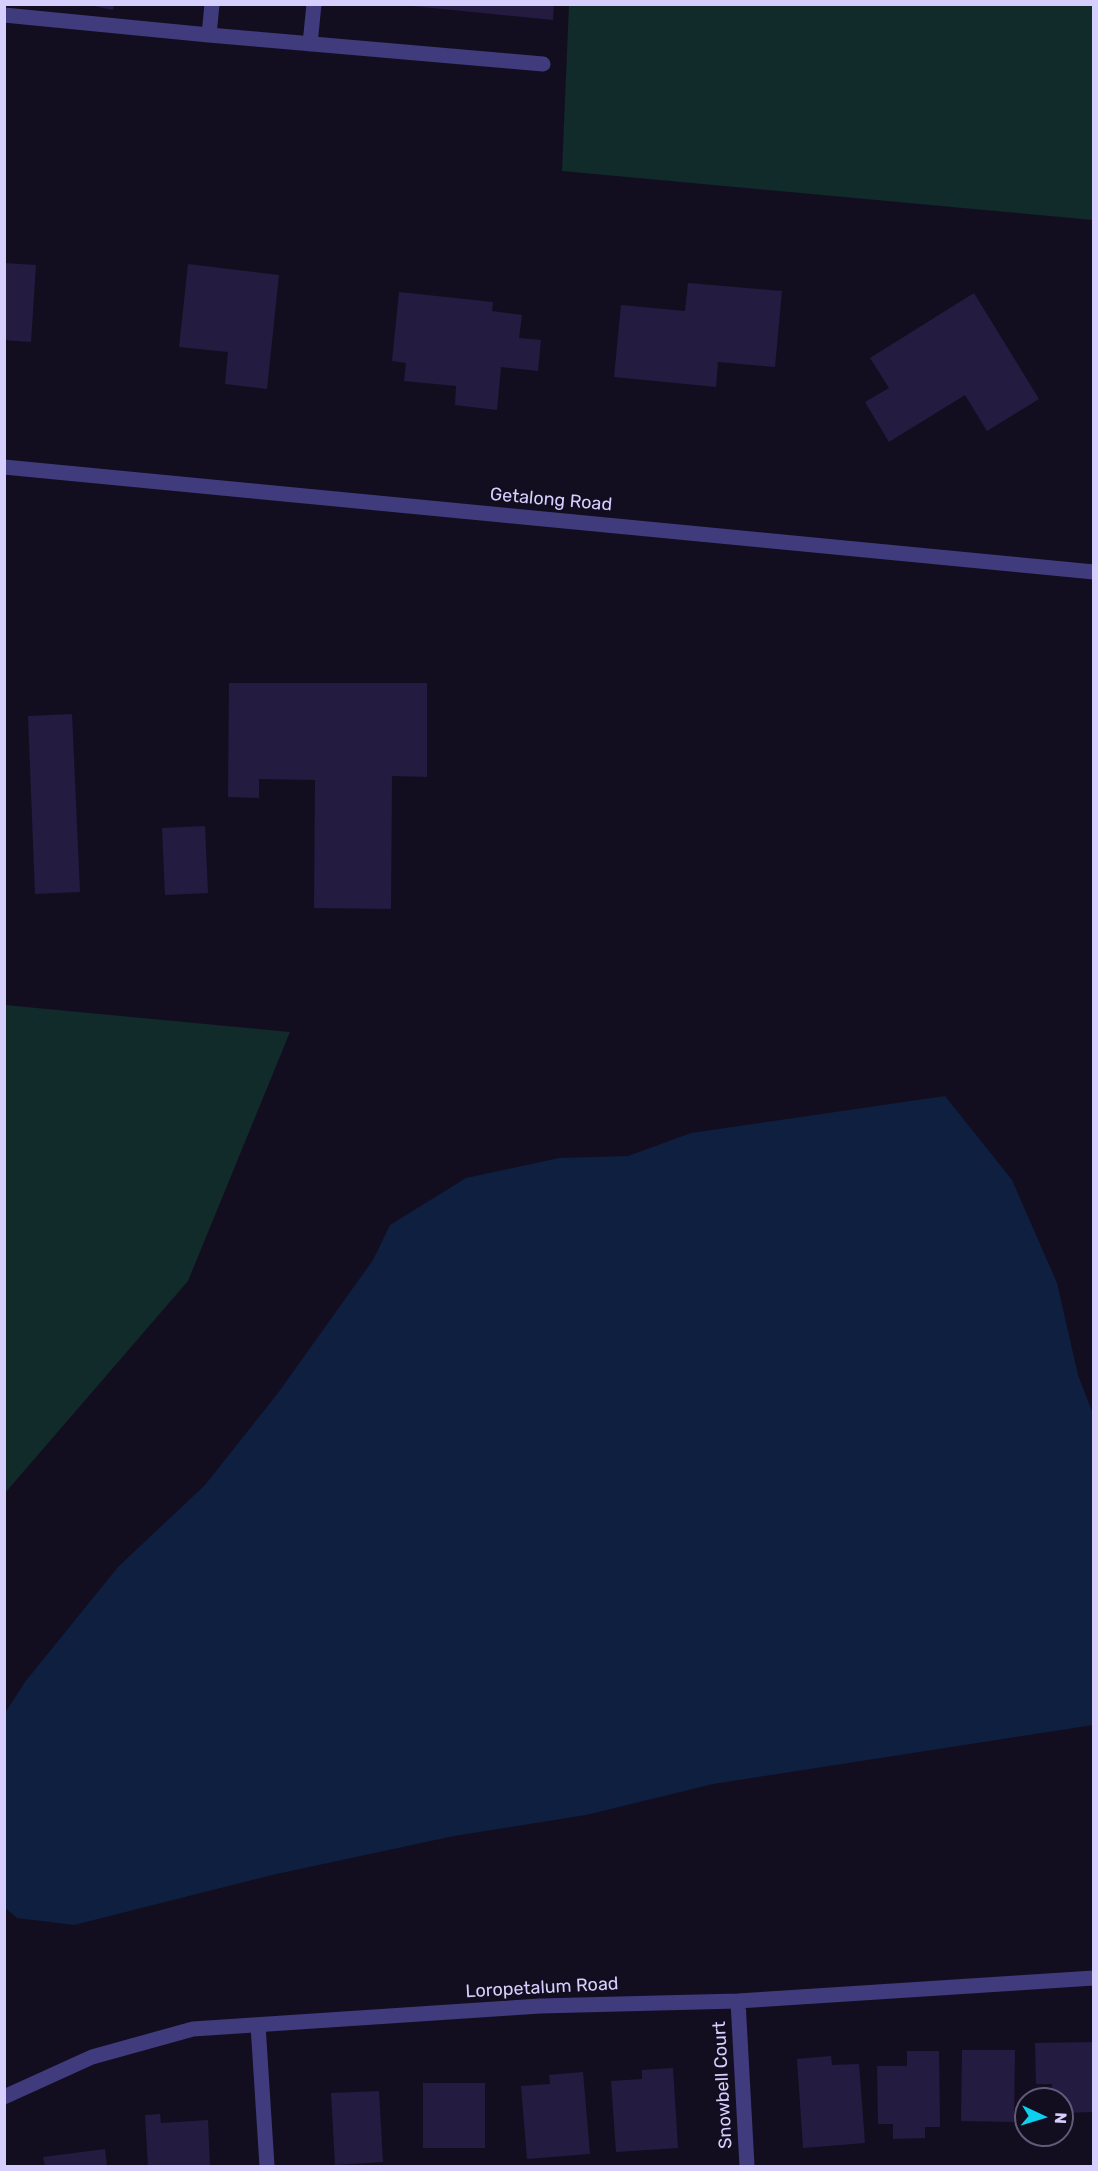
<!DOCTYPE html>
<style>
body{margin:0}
#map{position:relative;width:1098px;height:2171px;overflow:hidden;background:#120e20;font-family:Rubik,sans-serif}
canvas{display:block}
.frame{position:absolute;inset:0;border:6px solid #d6cffd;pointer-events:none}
.north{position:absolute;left:1014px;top:2087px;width:60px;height:60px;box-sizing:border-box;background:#120e20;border:2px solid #605b78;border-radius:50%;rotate:94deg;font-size:16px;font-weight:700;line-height:24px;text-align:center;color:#d6cffd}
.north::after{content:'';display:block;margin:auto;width:21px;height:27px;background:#0cd0ed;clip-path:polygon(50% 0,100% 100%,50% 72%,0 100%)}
</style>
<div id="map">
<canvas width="1098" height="2171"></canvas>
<div class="frame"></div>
<div class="north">N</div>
</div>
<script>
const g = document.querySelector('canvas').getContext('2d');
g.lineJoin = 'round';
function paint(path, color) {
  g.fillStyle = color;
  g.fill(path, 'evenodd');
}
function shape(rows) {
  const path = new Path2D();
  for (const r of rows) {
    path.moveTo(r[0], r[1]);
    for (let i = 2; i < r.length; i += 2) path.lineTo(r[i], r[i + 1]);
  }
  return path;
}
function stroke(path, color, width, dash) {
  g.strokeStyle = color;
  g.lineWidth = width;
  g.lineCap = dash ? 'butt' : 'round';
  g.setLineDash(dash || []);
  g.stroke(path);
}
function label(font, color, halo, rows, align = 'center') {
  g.font = font + ' Rubik,sans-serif';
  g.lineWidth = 4.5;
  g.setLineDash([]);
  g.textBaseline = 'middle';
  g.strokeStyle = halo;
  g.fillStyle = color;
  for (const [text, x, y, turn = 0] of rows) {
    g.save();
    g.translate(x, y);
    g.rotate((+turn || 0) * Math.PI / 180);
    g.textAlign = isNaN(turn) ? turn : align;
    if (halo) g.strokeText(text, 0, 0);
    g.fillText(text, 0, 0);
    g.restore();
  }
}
paint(shape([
 [569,5,1093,5,1093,220,562,171],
 [5,1005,290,1032,188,1281,5,1493]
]), '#112a2a');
paint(shape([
 [945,1096,1012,1180,1057,1283,1078,1375,1093,1414,1093,1725,713,1784,586,1815,454,1836,272,1875,74,1925,17,1918,5,1908,5,1713,25,1682,118,1567,205,1485,278,1393,373,1260,390,1225,466,1178,559,1158,628,1156,691,1133]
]), '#0e1f40');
paint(shape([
 [84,4,114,4,113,10],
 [412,4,554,4,553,20,412,6],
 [4,263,36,265,31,342,4,340],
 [188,264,279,275,267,389,225,384,228,352,179,347],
 [688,283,782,291,775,367,718,362,716,387,614,377,621,305,685,311],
 [399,292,493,302,492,311,522,315,519,338,541,340,538,371,501,367,497,410,455,405,456,386,404,381,406,363,392,361],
 [974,293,1039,399,987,431,965,395,889,442,865,402,889,388,870,358],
 [229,683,427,683,427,777,392,776,391,909,314,908,315,780,259,779,259,798,228,797],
 [72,714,80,892,35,894,28,716],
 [205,826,208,893,165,895,162,828],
 [1094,2042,1094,2112,1062,2113,1062,2099,1052,2099,1052,2084,1036,2084,1035,2043],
 [962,2050,1015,2050,1014,2122,961,2121],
 [907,2051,939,2051,940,2127,925,2127,925,2138,893,2139,893,2124,878,2124,877,2066,907,2066],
 [831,2056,832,2065,859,2064,865,2143,803,2148,797,2059],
 [673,2068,678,2148,616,2152,611,2081,642,2079,642,2070],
 [583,2072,590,2154,527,2159,521,2086,550,2084,549,2075],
 [423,2083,485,2083,485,2148,423,2148],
 [379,2091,383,2162,335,2165,331,2093],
 [160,2114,161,2123,208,2120,210,2166,148,2166,145,2115],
 [105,2149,107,2166,45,2166,43,2157]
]), '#241b40');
stroke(shape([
 [4,15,209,35,212,4],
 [209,35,543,64],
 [310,44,314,4]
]), '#403b7d', 15);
stroke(shape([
 [4,467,1094,572],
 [738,2001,747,2166],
 [258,2025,267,2166],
 [4,2097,92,2057,193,2029,540,2006,738,2001,1094,1978]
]), '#403b7d', 15);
label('18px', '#d6cffd', '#120e20', [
 ["Getalong Road",551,500,5],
 ["Loropetalum Road",542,1988,-3],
 ["Snowbell Court",723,2085,-93]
]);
</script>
